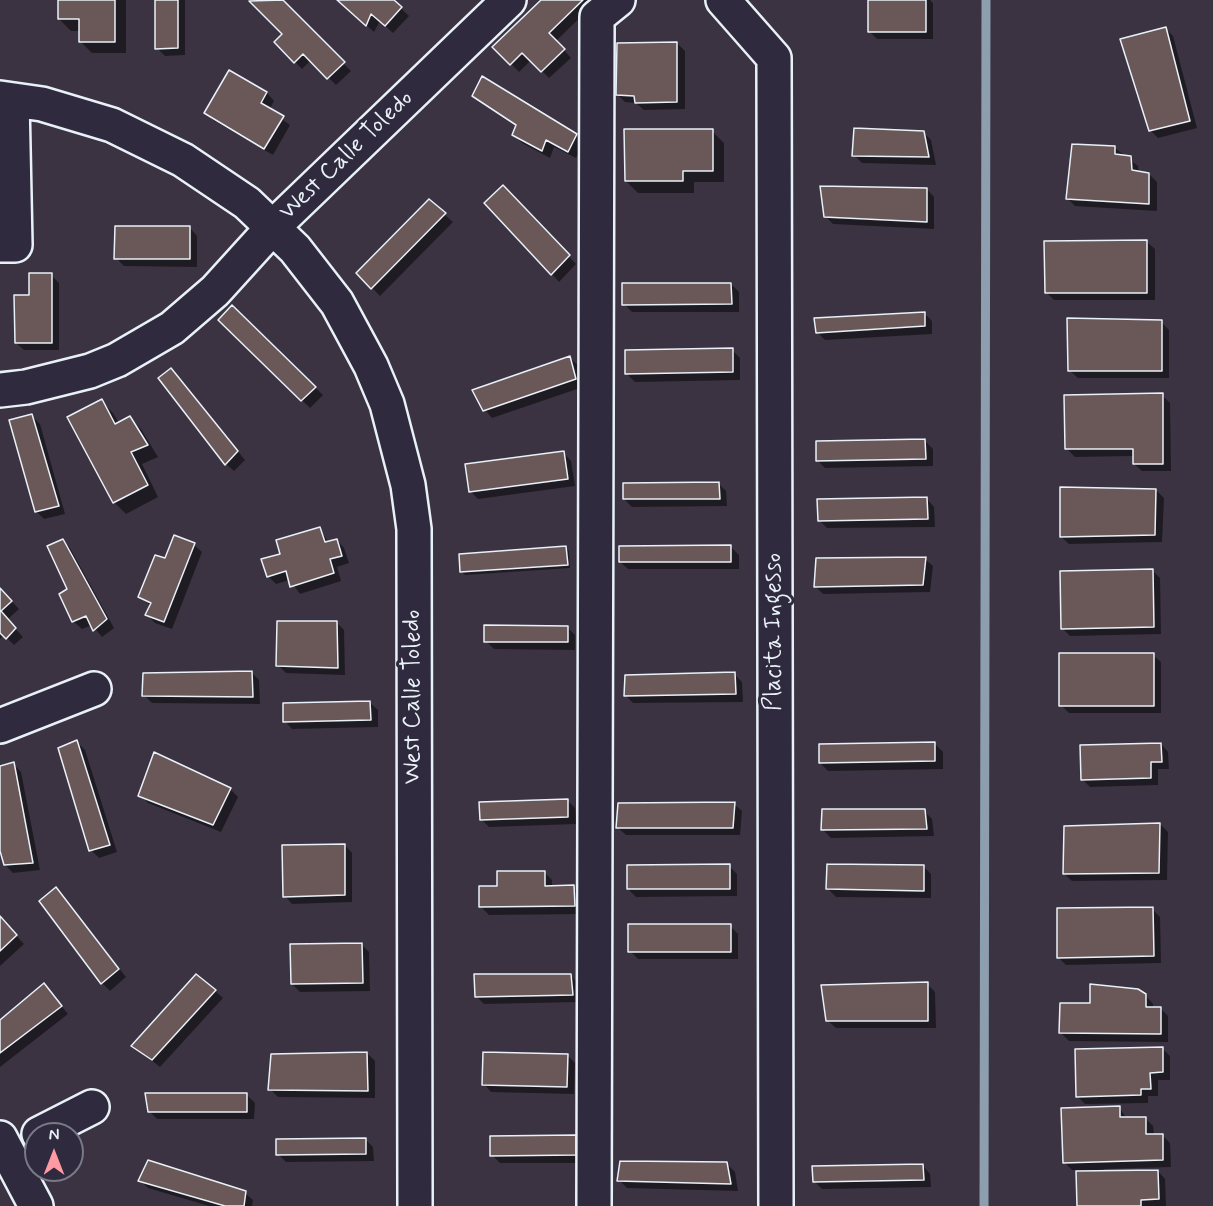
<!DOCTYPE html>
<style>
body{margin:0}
#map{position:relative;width:1213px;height:1206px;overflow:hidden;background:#3b3342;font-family:Mynerve,sans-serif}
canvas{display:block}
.north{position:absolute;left:24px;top:1122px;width:60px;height:60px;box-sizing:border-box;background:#2f2a3d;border:2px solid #797a88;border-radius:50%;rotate:0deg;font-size:16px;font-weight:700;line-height:24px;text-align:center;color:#e8f1f8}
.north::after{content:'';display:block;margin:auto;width:21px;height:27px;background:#ff9aa2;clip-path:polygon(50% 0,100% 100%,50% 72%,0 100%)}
</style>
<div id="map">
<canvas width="1213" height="1206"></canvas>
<div class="north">N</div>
</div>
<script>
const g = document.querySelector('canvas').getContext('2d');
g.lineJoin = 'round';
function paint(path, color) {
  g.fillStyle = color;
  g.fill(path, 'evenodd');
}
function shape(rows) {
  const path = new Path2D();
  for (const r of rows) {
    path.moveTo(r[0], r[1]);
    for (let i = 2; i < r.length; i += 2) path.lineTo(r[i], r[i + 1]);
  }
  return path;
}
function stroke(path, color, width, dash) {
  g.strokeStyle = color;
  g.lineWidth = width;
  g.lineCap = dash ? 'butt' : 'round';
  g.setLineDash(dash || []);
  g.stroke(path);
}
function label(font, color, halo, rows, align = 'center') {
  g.font = font + ' Mynerve,sans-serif';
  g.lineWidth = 6;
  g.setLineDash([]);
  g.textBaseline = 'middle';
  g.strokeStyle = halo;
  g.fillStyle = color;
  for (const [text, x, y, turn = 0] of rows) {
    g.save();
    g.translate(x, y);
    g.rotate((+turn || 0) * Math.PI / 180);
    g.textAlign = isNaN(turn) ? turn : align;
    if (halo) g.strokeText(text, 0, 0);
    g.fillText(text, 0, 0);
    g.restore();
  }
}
paint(shape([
 [59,0,126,0,126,53,92,53,80,41,80,31,71,31,59,19],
 [157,0,185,0,185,55,165,56,157,48],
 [280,0,351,71,336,85,311,60,302,69,276,42,284,34,251,1],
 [338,0,392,0,409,16,393,33,380,21,374,32],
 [543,0,598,0,556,41,571,58,549,78,531,60,519,72,495,47],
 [869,0,930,0,933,3,933,39,877,39,870,32],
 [1165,28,1173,36,1197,128,1158,138,1150,130],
 [677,43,685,51,685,109,644,110,636,103,625,102,617,94],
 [230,72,267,93,274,101,269,110,290,125,273,155,213,120,206,113],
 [474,95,576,135,584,143,576,158,554,147,550,158,522,143,514,135,517,127],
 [712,131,724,143,724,182,694,182,694,193,638,193,626,181],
 [923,132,931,140,936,165,862,163,854,155],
 [1115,148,1138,166,1139,173,1149,174,1157,182,1157,211,1075,206,1067,198],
 [503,187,576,264,559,282,552,274],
 [927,189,934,197,934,229,833,224,825,216],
 [429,201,453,222,380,296,358,273],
 [190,228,197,236,197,267,124,266,116,258],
 [1147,242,1155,249,1155,300,1054,300,1046,292],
 [51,275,59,283,59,350,24,350,16,343,30,297],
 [731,284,739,292,739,312,632,312,624,304],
 [232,307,323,395,310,408,220,320],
 [924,313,932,321,932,334,825,340,817,332],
 [1161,322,1169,330,1169,378,1078,378,1070,371],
 [732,350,740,358,740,380,635,382,627,374],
 [570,358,578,365,583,387,492,418,485,410],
 [179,378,245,460,234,471,226,464],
 [1162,395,1170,403,1171,471,1142,471,1134,464,1134,456,1075,457,1067,449],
 [101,401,113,413,119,423,130,418,141,429,158,457,142,464,158,497,126,514,114,502],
 [32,416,40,424,65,514,44,519,36,511],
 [925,441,933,449,933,466,825,468,817,460],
 [564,453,571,461,575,486,478,499,470,491],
 [719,484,726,491,727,506,632,507,624,499],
 [1156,490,1164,498,1162,542,1069,544,1061,537],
 [927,499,934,507,935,527,827,528,819,520],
 [320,529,329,543,337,540,344,548,349,563,337,567,341,581,300,594,290,580,276,584,268,576,282,555],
 [63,541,70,548,114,628,102,637,92,625,82,629,74,622,61,594,69,590],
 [194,545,202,552,172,629,155,623,147,615,151,606,140,597,166,560],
 [731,547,739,555,739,569,628,569,620,562],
 [566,548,569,551,570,568,465,575,462,572],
 [925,559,933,566,930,592,823,594,815,586],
 [1152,570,1160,578,1161,634,1070,636,1062,628],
 [0,589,19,609,7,620,23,637,14,645,4,635,0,639],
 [336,622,344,630,345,675,286,673,278,665],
 [567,627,575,635,575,650,494,649,486,641],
 [1153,655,1161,662,1161,713,1069,713,1061,705],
 [251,672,259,680,260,704,152,703,144,695],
 [734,674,742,682,743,702,633,703,625,695],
 [370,703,378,710,378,727,292,729,285,721],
 [77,742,85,750,117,852,99,858,91,850],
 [935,744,943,752,943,769,828,771,820,763],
 [1161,744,1168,752,1169,769,1158,769,1158,785,1090,787,1082,779],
 [155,754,231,790,238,797,221,832,148,803,140,795],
 [13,764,21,772,40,870,13,873,5,865,0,846,0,768],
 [567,800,575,808,576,824,489,827,481,819],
 [734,804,742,811,740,835,626,835,618,828],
 [924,811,932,819,934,836,831,838,823,830],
 [1160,824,1168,832,1167,880,1072,881,1064,874],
 [345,845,352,853,352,902,292,904,285,896],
 [729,866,737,874,737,896,636,897,628,889],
 [923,866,931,874,931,898,836,897,828,889],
 [544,872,552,880,552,887,573,887,581,895,582,914,489,915,481,907,499,888],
 [56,889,126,977,110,991,102,983],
 [1152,909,1160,917,1161,963,1066,965,1058,957],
 [0,918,24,944,0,966],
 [730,926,738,934,738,959,638,959,630,951],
 [362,945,369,952,370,991,300,992,292,984],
 [570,975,578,983,580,1002,484,1004,477,997],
 [927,984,935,992,936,1028,836,1028,828,1021],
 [44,985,68,1014,0,1067,0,1022],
 [215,991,223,998,160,1067,133,1046],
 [1145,995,1153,1004,1153,1008,1160,1008,1168,1016,1168,1042,1069,1041,1061,1033,1091,1004],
 [1162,1048,1170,1056,1170,1080,1158,1080,1158,1096,1148,1096,1148,1103,1085,1104,1077,1096],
 [367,1053,375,1061,375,1098,278,1097,270,1089],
 [567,1055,575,1063,574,1094,491,1092,484,1084],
 [247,1095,255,1103,254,1119,157,1119,149,1111],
 [1119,1107,1127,1119,1145,1118,1153,1126,1154,1135,1162,1135,1170,1143,1171,1167,1104,1169,1104,1172,1158,1171,1165,1179,1166,1206,1078,1206,1078,1170,1072,1170,1064,1162],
 [575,1137,583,1144,583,1163,500,1163,492,1155],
 [365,1139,373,1147,374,1161,286,1162,278,1154],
 [727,1164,735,1172,738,1191,627,1188,619,1180],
 [923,1166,930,1174,931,1187,822,1189,814,1181],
 [140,1180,245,1193,253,1200,252,1206,209,1206,148,1188]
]), '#0007');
stroke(shape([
 [984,1206,986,0]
]), '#8d9eae', 9);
const building = shape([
 [58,0,115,0,115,42,79,42,79,19,58,19,58,0],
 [155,0,178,0,178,48,155,49,155,0],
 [283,0,345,62,327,79,303,54,294,63,274,42,282,34,249,1,283,0],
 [337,0,394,0,402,7,385,26,371,14,366,26,337,0],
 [541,0,583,0,549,33,565,49,541,72,522,53,510,65,492,47,541,0],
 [868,0,926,0,926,32,868,32,868,0],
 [1166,27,1190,121,1149,131,1120,39,1166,27],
 [677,42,677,102,635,103,634,96,616,95,617,43,677,42],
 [229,70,267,92,261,103,284,116,264,149,204,113,229,70],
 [482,76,577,134,568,152,546,140,542,151,512,135,516,125,472,96,482,76],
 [854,128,924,131,929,157,852,156,854,128],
 [624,129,713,129,713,171,683,171,683,181,625,181,624,129],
 [1072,144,1115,146,1115,154,1131,156,1132,170,1149,173,1149,204,1066,199,1072,144],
 [503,185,570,255,551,275,484,203,503,185],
 [820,186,927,188,927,222,824,217,820,186],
 [429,199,446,213,371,289,356,273,429,199],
 [115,226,190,226,190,259,114,259,115,226],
 [1147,240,1147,293,1045,293,1044,241,1147,240],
 [29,273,52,273,52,343,15,343,14,295,29,295,29,273],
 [622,283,731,283,732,304,622,305,622,283],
 [232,305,316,387,301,401,218,320,232,305],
 [925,312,925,326,816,333,814,318,925,312],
 [1067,318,1162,320,1162,371,1068,371,1067,318],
 [733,348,733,372,625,374,625,350,733,348],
 [570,356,576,379,483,411,472,390,570,356],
 [171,368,238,451,225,465,158,378,171,368],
 [1163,393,1163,464,1133,464,1133,449,1065,449,1064,395,1163,393],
 [102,399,115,424,130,416,148,445,131,452,148,485,113,503,67,417,102,399],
 [32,414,59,506,35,512,9,420,32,414],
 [925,439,926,459,816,461,816,441,925,439],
 [564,451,568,479,469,492,465,464,564,451],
 [719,482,720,499,623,499,623,483,719,482],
 [1060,487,1156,489,1155,535,1060,537,1060,487],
 [927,497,928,519,818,521,817,499,927,497],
 [320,527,325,542,337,539,342,556,330,559,334,573,290,587,286,571,267,577,261,559,280,554,276,540,320,527],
 [174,535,195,543,164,622,145,615,151,603,138,597,155,555,165,558,174,535],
 [63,539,107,619,93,631,86,616,72,622,59,594,67,589,47,546,63,539],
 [731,545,731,562,619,562,619,546,731,545],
 [566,546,568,565,460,572,459,554,566,546],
 [926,557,923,585,814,587,816,558,926,557],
 [1153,569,1154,627,1061,629,1060,571,1153,569],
 [0,588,12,601,1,611,16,628,6,639,0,633,0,588],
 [277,621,337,621,338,668,276,666,277,621],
 [484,625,568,626,568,642,484,642,484,625],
 [1059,653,1154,653,1154,706,1059,706,1059,653],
 [252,671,253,697,142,696,143,673,252,671],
 [735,672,736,694,624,696,625,675,735,672],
 [370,701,371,720,283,722,283,703,370,701],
 [77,740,110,845,89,851,58,748,77,740],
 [935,742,935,761,819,763,819,744,935,742],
 [1161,743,1162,762,1151,762,1151,778,1081,780,1080,745,1161,743],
 [154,752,231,788,213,825,138,796,154,752],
 [14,762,33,863,4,865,0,851,0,766,14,762],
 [568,799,568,817,480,820,479,802,568,799],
 [735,802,733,828,616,828,618,803,735,802],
 [822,809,925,809,927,829,821,830,822,809],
 [1160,823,1159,873,1063,874,1064,826,1160,823],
 [345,844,345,895,283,897,282,845,345,844],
 [730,864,730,889,627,889,627,865,730,864],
 [827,864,924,865,924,891,826,889,827,864],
 [497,871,545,871,545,886,574,885,575,906,479,907,479,886,497,886,497,871],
 [56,887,119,969,101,984,39,901,56,887],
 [1153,907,1154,956,1057,958,1057,908,1153,907],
 [0,916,17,935,0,951,0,916],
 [628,924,731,924,731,952,628,952,628,924],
 [362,943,363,983,291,984,290,944,362,943],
 [196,974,216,990,152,1060,131,1046,196,974],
 [474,974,571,974,573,995,475,997,474,974],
 [928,982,928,1021,826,1021,821,985,928,982],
 [44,983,62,1006,0,1053,0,1020,44,983],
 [1090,984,1138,989,1146,994,1146,1007,1161,1007,1161,1034,1059,1033,1060,1003,1090,1003,1090,984],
 [1163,1047,1163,1072,1150,1073,1151,1089,1141,1089,1141,1095,1076,1097,1075,1049,1163,1047],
 [367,1052,368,1091,268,1090,271,1054,367,1052],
 [483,1052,568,1054,567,1087,482,1085,483,1052],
 [145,1093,247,1093,247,1112,148,1112,145,1093],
 [1120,1106,1120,1117,1146,1117,1146,1134,1163,1134,1163,1160,1063,1163,1061,1108,1120,1106],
 [576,1135,576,1155,490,1156,490,1136,576,1135],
 [366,1138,366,1154,276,1155,276,1139,366,1138],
 [148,1160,246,1191,244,1206,225,1206,138,1181,148,1160],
 [620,1161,727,1162,731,1184,617,1181,620,1161],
 [923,1164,924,1180,813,1182,812,1166,923,1164],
 [1158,1170,1159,1199,1141,1200,1141,1206,1077,1206,1076,1171,1158,1170]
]);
paint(building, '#6a5758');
stroke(building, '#e8f1f8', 1.5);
const minor = shape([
 [723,0,774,58,776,1206],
 [0,98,42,104,112,125,183,160,247,203,295,249,337,303,371,366,387,404,408,485,414,529,415,1206],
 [0,245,15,245,12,100],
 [0,390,26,387,90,371,117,360,172,328,215,291,274,226,509,0],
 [0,726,94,689],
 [39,1134,92,1107],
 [0,1138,36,1206],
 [594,1206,597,17,618,0]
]);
stroke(minor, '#e8f1f8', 38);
stroke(minor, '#2f2a3d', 33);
label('24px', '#e8f1f8', '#2f2a3d', [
 ["West Calle Toledo",347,156,-44],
 ["Placita Ingesso",775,632,-90],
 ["West Calle Toledo",414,697,-90]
]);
</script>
